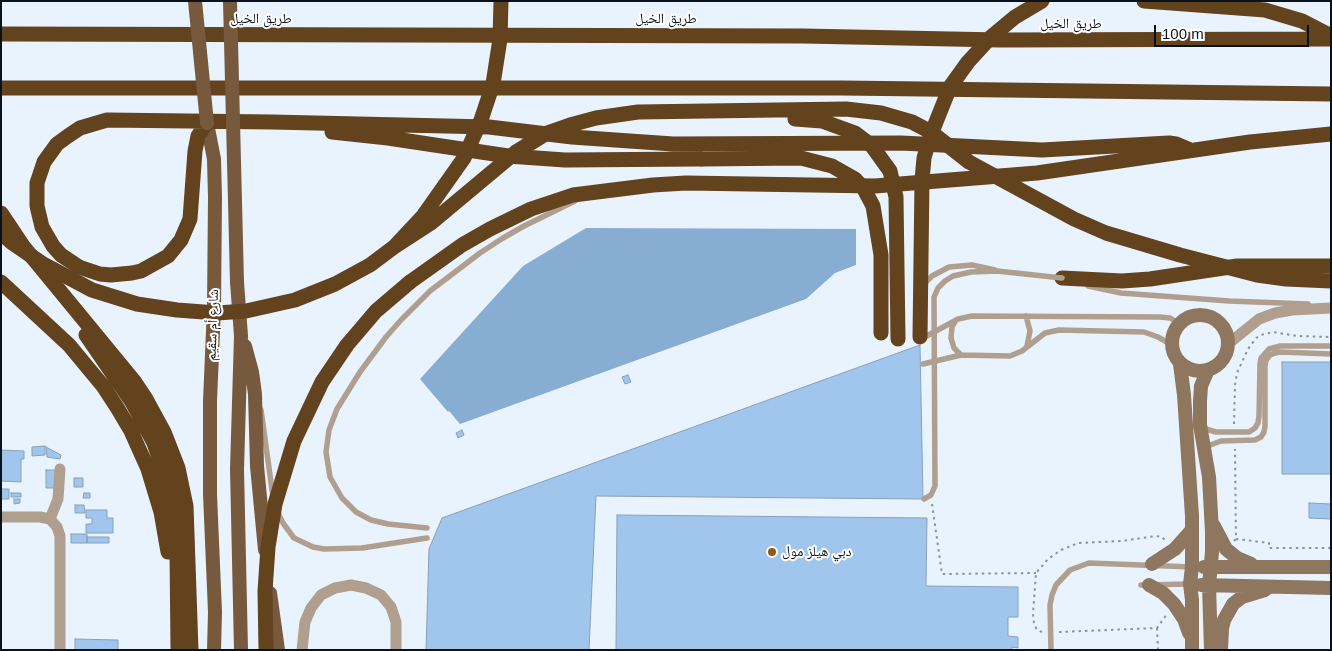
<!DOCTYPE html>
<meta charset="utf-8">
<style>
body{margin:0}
#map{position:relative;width:1332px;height:651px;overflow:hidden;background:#e9f3fe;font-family:Arial,sans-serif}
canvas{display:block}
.frame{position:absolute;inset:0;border:2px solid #09121b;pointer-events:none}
.scale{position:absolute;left:1154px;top:25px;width:155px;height:22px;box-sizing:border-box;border:2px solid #09121b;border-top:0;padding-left:6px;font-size:15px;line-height:18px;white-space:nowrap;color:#09121b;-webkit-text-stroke:4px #fff;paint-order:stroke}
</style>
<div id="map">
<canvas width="1332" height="651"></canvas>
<div class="frame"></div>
<div class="scale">100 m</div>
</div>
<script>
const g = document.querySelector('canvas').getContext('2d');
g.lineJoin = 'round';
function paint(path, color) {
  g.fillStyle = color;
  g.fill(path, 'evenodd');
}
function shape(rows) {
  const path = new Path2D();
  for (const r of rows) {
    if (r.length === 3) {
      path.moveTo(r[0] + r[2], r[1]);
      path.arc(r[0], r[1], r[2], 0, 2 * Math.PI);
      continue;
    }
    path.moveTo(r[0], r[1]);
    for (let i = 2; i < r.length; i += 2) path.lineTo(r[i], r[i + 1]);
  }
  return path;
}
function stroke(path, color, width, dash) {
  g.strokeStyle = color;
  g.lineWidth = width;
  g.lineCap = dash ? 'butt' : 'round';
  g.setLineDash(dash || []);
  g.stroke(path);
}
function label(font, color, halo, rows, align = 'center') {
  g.font = font + ' Arial,"Noto Naskh Arabic",sans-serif';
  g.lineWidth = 4;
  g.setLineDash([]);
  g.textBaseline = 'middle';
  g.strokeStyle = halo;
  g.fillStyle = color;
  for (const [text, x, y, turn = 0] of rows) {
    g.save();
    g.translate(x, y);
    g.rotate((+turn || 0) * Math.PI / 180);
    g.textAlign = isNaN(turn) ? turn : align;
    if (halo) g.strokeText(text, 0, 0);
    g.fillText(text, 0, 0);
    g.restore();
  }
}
paint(shape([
 [586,228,856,229,856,265,835,273,806,299,460,424,449,411,448,412,420,379,523,266]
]), '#88add3');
const building = shape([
 [920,345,923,499,596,496,589,650,426,650,429,549,442,518,920,345],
 [1282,362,1331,362,1331,474,1282,474,1282,362],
 [628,375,631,382,625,384,622,377,628,375],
 [462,430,464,435,458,438,456,433,462,430],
 [45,446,45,455,32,456,32,447,45,446],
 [46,447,61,455,60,459,47,457,46,447],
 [1,450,24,451,24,459,21,459,21,482,1,481,1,450],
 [46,470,56,470,55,488,46,488,46,470],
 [74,478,83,478,83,487,74,487,74,478],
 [1,489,9,489,9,499,1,499,1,489],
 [11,493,21,493,21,497,11,497,11,493],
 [84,493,90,493,90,498,83,498,84,493],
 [14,499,20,499,20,503,14,504,14,499],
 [1309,503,1331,504,1331,519,1309,518,1309,503],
 [75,505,84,505,85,513,75,513,75,505],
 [86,510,107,510,107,518,113,518,113,533,86,533,86,524,92,524,92,518,86,518,86,510],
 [617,515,927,518,926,586,1018,587,1018,617,1008,617,1008,636,1018,637,1018,648,1012,647,1012,650,616,650,617,515],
 [71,534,87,534,87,543,71,543,71,534],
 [87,537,109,537,109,543,87,543,87,537],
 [75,639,118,640,118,650,75,650,75,639]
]);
paint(building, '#a1c6ed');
stroke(building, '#88a0b8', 1);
stroke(shape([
 [1234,424,1235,385,1237,373,1248,349,1256,338,1261,335,1273,332,1297,336,1331,337],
 [932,504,942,574,1036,573],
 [1236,539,1269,543,1269,548,1331,548],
 [1234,541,1236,539,1235,449],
 [1157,628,1158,650],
 [1042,632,1037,630,1034,624,1033,614,1036,573,1048,559,1061,550,1078,543,1122,541,1156,536,1162,537,1165,540],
 [1059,632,1157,628,1167,614]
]), '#89939d', 2, [2.5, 4]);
stroke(shape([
 [923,285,932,276,949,267,972,265,995,270],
 [1088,286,1121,293,1229,301,1308,304],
 [1026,316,1030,331,1027,346],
 [956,320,952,327,951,338,954,348,961,355],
 [923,338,958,319,972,316,1160,317,1170,318,1180,324],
 [923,364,961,355,1010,356,1022,351,1045,333,1059,330,1144,332,1158,337,1172,345],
 [261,410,273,497],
 [1202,428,1216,432,1249,432,1255,428,1258,423,1259,416,1260,364,1261,358,1269,349,1280,346,1331,346],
 [1205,447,1221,441,1255,440,1261,437,1264,432,1265,426,1265,366,1266,360,1270,355,1275,353,1280,352,1331,354],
 [278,513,283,523,294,538,313,547,324,549,362,548,427,538],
 [427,528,388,524,371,520,356,512,342,498,330,477,326,452,329,430,337,409,360,372,386,337,401,320,430,291,480,253,503,238,524,226,575,201],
 [1141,585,1189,584],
 [1051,650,1050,605,1052,595,1056,585,1070,570,1089,563,1192,567]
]), '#b09e8e', 5.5);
stroke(shape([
 [1228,344,1259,319,1275,313,1292,310,1331,308],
 [1,517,40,517,50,519,57,527,60,536,60,650],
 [50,519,58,499,60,469],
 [302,650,305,622,311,608,321,595,335,588,351,585,366,588,381,595,391,607,396,622,396,650]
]), '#b09e8e', 11);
stroke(shape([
 [1200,343,28],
 [1180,364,1184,395,1192,516,1192,567,1190,584,1192,600,1192,650],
 [1208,370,1201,386,1200,401,1200,425,1209,477,1212,532,1212,552,1209,585,1211,650],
 [1214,526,1226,549,1237,558,1251,564],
 [1152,564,1175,549,1192,530],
 [1204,567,1331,567],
 [1149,585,1163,593,1174,604,1184,619,1189,633],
 [1201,585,1331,588],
 [1221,650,1222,629,1224,620,1233,604,1242,597,1265,590]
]), '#8f765f', 14);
stroke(shape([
 [207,123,214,159,215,197,214,308,210,401,210,494,215,612,214,650],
 [237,282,241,336,237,469,241,650],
 [245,346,252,372,255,394,257,466,265,550],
 [270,593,278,650]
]), '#775a3d', 14);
stroke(shape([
 [1144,1,1265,10,1302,21,1331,36],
 [1,34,803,36,1000,40,1331,39],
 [1,88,842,88,1331,94],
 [207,123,198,136,195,151,190,219,181,240,168,256,141,271,132,273,111,275,100,274,79,267,61,255,53,246,42,227,37,206,37,183,44,162,57,144,68,136,80,128,107,120,272,122,489,127,572,137,673,144,901,143,1042,150,1169,143,1176,144,1190,150],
 [332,132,388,138,508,156,565,160,701,159],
 [1,213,23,246,134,381,146,399,164,432,178,468,186,506,191,650],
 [1062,278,1122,281,1150,279,1237,266,1331,266],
 [1,282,69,345,103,386,118,409,131,431,148,469,161,512,168,552],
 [410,282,462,245,490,229,531,209,573,195,653,185,686,183,875,186,1037,173,1250,142,1331,134],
 [86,335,132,402,154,443,164,472,172,502,177,550,178,650]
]), '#63421e', 15);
stroke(shape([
 [924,499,931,495,935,486,934,297,938,288,945,281,953,276,971,272,997,271,1062,278]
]), '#b09e8e', 5.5);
stroke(shape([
 [195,1,207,123],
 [230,1,237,282]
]), '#775a3d', 14);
stroke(shape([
 [795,119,822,121,855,133,872,146,890,171,896,197,898,339],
 [701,159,801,158,832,166,855,179,864,189,873,206,881,255,881,333],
 [1,233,11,242,43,264,92,290,137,304,177,310,217,313,246,311,295,300,335,284,370,265,394,247,423,216,464,158,481,120,493,84,500,39,501,1],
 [394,247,431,223,516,152,547,133,570,125,596,118,638,112,846,109,881,113,912,122,931,132,969,162,1074,219,1106,233,1180,255,1257,275,1286,279,1331,281],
 [920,337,922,180,924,158,930,137,950,87,968,62,991,37,1015,17,1042,1],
 [266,650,265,591,268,547,275,504,294,441,322,382,347,345,376,311,410,282]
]), '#63421e', 15);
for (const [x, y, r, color] of [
 [772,552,5,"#915912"]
]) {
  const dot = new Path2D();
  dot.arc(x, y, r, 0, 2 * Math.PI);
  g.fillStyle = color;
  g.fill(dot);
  stroke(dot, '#fff', 2);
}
label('14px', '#09121b', '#fff', [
 ["طريق الخيل",261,19],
 ["طريق الخيل",666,19],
 ["طريق الخيل",1071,24],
 ["شارع أم سقيم",213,325,-88]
]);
label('14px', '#09121b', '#fff', [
 ["دبي هيلز مول",782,552]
], 'left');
</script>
